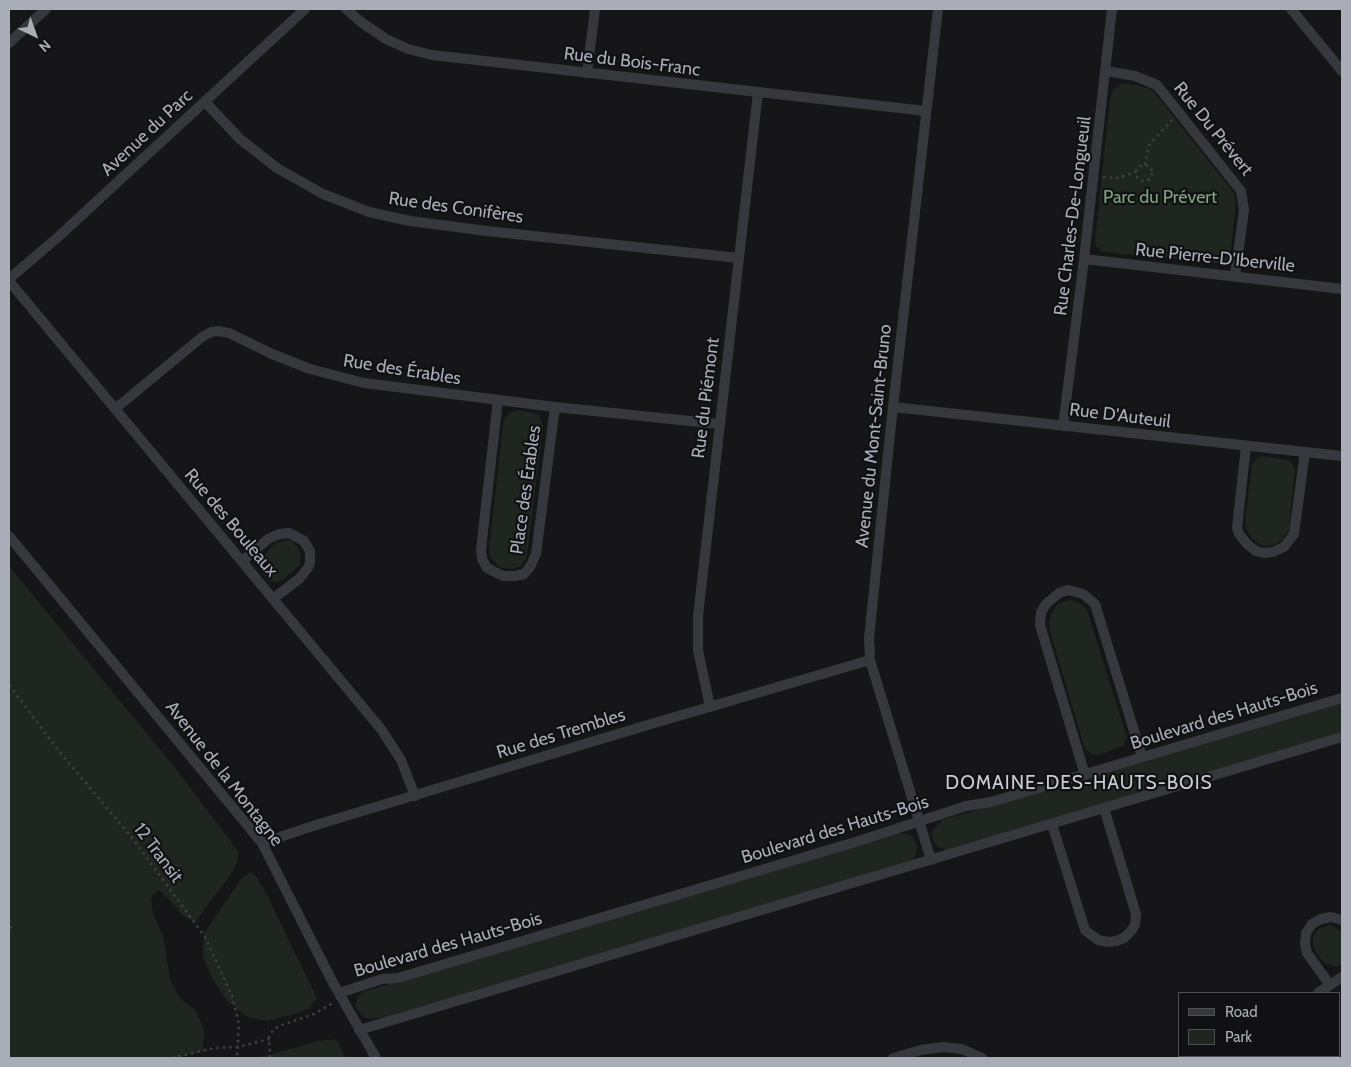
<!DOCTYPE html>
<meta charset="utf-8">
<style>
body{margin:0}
#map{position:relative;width:1351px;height:1067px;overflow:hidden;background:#161618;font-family:Cabin,sans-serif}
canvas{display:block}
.frame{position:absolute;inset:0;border:10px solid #a8adb8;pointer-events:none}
.legend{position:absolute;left:1178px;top:992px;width:162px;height:65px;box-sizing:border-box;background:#111113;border:1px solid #4d4f55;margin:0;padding:6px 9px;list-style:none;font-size:15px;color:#a8adb8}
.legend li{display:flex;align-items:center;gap:10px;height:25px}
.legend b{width:25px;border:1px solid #4d4f55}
.north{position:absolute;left:10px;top:10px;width:50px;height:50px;-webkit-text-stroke:4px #111113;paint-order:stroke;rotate:138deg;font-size:14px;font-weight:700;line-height:20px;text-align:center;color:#a8adb8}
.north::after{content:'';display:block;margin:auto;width:18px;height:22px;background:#a8adb8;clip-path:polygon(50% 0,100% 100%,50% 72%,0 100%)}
</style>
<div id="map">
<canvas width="1351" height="1067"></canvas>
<div class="frame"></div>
<ul class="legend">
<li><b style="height:6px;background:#37383d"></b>Road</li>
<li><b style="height:14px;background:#1e261f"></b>Park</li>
</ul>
<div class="north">N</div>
</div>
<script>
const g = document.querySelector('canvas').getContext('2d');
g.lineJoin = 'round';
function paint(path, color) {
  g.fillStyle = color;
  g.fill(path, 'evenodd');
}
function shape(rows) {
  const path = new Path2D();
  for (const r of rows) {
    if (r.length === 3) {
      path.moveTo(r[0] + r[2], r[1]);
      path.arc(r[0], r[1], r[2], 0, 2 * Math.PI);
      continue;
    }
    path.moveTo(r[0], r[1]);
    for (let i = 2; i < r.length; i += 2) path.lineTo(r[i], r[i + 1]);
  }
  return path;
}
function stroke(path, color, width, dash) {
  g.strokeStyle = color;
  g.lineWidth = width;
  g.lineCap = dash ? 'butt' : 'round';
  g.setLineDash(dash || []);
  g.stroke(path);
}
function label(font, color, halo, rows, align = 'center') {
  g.font = font + ' Cabin,sans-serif';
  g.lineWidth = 4.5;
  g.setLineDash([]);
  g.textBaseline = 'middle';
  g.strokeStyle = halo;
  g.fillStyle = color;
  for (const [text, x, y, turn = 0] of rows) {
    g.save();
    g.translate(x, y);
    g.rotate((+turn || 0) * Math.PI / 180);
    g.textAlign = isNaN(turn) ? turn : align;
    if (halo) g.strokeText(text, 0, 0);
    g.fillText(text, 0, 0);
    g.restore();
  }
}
paint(shape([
 [1121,84,1136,85,1150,89,1154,92,1233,192,1235,198,1235,213,1230,256,1228,260,1222,264,1103,252,1096,246,1095,241,1110,99,1113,90],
 [516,410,534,413,539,416,543,427,527,555,524,562,519,567,511,569,503,568,498,566,490,556,489,549,503,426,505,418,510,413],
 [1261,456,1289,460,1295,468,1289,529,1282,540,1276,544,1268,546,1261,545,1252,539,1247,530,1245,521,1252,464,1255,460],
 [288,540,293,542,298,548,301,555,300,565,284,579,278,582,270,581,262,574,259,566,259,560,276,543],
 [9,566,176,769,238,851,238,860,231,874,195,922,183,916,169,899,159,890,153,894,151,900,153,914,163,936,170,979,179,997,196,1011,204,1029,203,1051,177,1058,9,1058],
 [1069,600,1077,602,1084,606,1088,613,1127,738,1123,746,1099,755,1093,755,1085,749,1051,635,1049,623,1051,614,1058,604],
 [1342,703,1342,733,948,851,937,846,934,842,932,835,933,830,942,820],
 [900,833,911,835,914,839,917,847,916,853,913,859,907,862,384,1017,369,1019,363,1016,357,1010,356,1003,359,996,363,992],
 [251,872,256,876,267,895,317,998,308,1009,298,1013,267,1021,248,1017,228,1002,213,980,203,957,204,933,242,878],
 [1331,925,1342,931,1342,965,1337,967,1324,963,1315,951,1313,943,1313,937,1316,932,1320,928],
 [336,1039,346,1058,257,1058,319,1041]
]), '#1e261f');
stroke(shape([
 [1144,173,8],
 [1145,165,1149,145,1172,120],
 [1103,177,1118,178,1136,172],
 [9,685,58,750,133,839,205,937,232,996,239,1024,237,1058],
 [9,920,11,926,9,934],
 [172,1058,214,1048,238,1047,269,1039],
 [270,1058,269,1037,273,1030,279,1026,314,1014,333,1003]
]), '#3d3f44', 2.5, [2.5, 4]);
stroke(shape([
 [346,9,361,22,386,39,408,49,432,55,926,111],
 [1291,9,1342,71],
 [9,43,46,9],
 [1106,71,1135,76,1157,85,1241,191,1244,210,1235,276],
 [587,73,595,9],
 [205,102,240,139,277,168,323,194,369,212,410,221,487,231,739,258],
 [1084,259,1342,289],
 [9,279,57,238,305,9],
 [9,281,381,729,401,760,415,796],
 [498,400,481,549,482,559,487,568,503,576,515,576,524,574,530,567,536,554,555,407],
 [893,407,1342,456],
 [115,409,202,337,211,332,218,331,229,333,272,354,310,369,364,383,555,407,719,424],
 [1063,426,1084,259,1112,9],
 [1246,446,1237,528,1239,534,1247,544,1256,551,1264,553,1273,552,1284,547,1294,534,1305,452],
 [9,536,262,843,332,981,376,1058],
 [242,561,268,539,279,534,289,533,304,541,310,551,310,563,308,568,300,578,273,599],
 [710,707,698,650,698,616,758,92],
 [1085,775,1040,625,1041,612,1046,604,1059,593,1068,590,1083,594,1095,604,1142,757],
 [1052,824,1085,930,1098,940,1108,942,1116,941,1124,938,1132,930,1135,925,1136,914,1104,808],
 [262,843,316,825,651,724,870,660],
 [931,860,870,660,869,638,891,425,938,9],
 [1330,985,1307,953,1305,943,1306,933,1312,924,1321,919,1331,917,1342,920],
 [339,993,382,979,398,978,862,840,966,806,991,802,1025,792,1342,698],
 [1318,993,1342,977],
 [359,1030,1342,737],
 [893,1058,921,1050,943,1047,962,1049,982,1058],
 [1226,1058,1230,1056]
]), '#37383d', 10);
label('18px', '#a8adb8', '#111113', [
 ["Rue du Bois-Franc",632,62,7],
 ["Rue Du Prévert",1213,129,51],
 ["Avenue du Parc",147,133,-43],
 ["Rue des Conifères",456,208,8],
 ["Rue Charles-De-Longueuil",1073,216,-83],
 ["Rue Pierre-D'Iberville",1215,258,6],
 ["Rue des Érables",402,370,9],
 ["Rue du Piémont",706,398,-83],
 ["Rue D'Auteuil",1120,416,7],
 ["Avenue du Mont-Saint-Bruno",874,436,-84],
 ["Place des Érables",526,490,-82],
 ["Rue des Bouleaux",231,523,50],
 ["Boulevard des Hauts-Bois",1224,716,-17],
 ["Rue des Trembles",561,734,-17],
 ["Avenue de la Montagne",224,774,52],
 ["Boulevard des Hauts-Bois",835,830,-17],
 ["12 Transit",158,853,53],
 ["Boulevard des Hauts-Bois",448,945,-16]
]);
label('18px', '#7fa381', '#111113', [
 ["Parc du Prévert",1160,198]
]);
g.letterSpacing = '1px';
label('19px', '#c9ccd4', '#111113', [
 ["DOMAINE-DES-HAUTS-BOIS",1079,783]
]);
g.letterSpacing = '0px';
</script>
